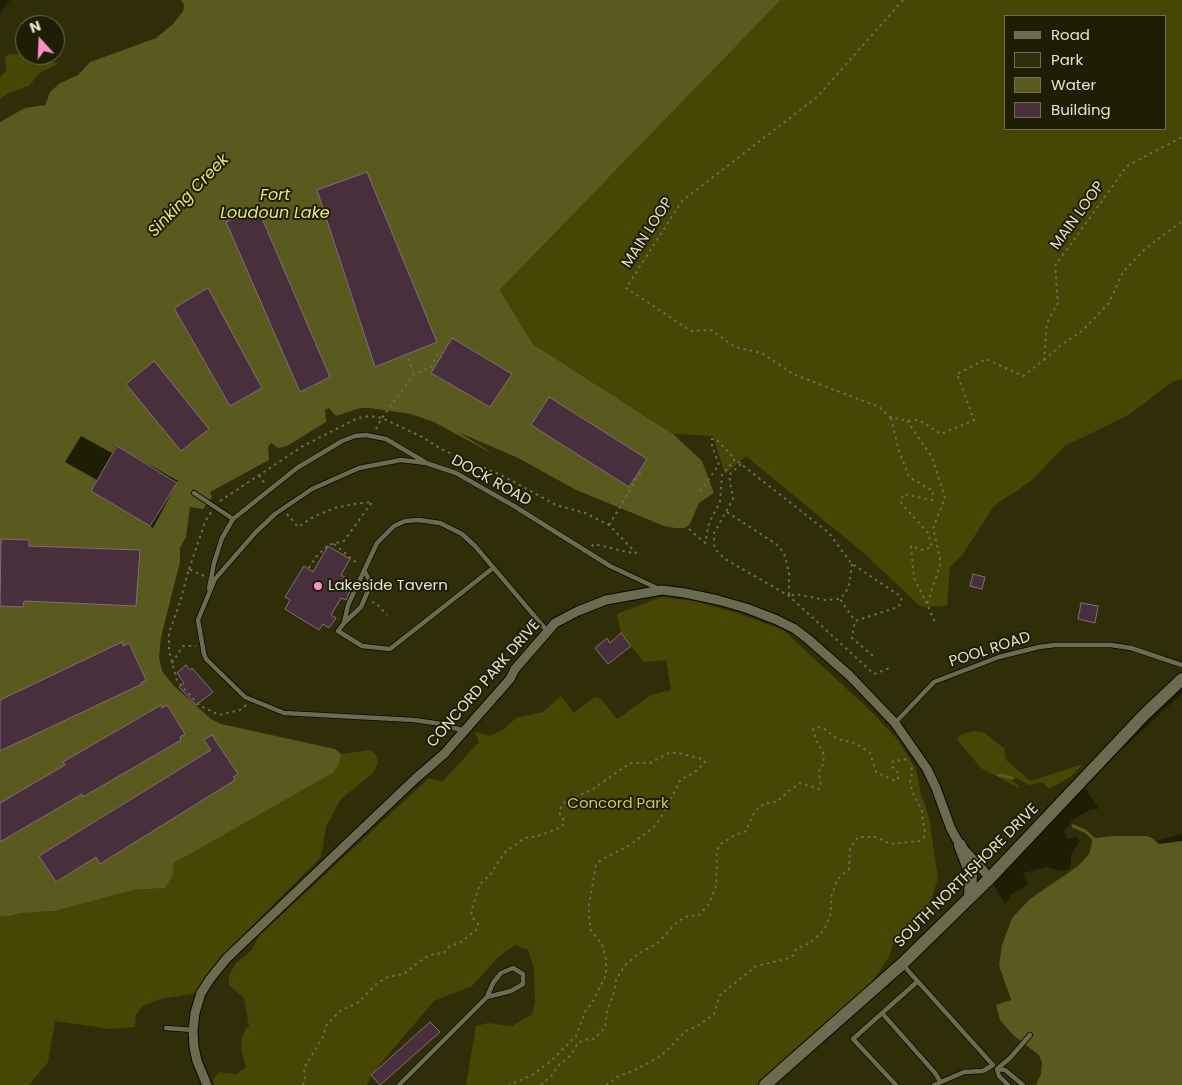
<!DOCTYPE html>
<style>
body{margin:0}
#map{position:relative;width:1182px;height:1085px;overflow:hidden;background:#1e1e05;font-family:Poppins,sans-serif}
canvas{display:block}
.legend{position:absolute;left:1004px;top:15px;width:162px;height:115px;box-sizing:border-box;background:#1e1e05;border:1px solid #6d6d58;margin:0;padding:6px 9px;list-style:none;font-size:15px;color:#e3e3d4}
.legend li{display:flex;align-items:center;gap:10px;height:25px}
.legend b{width:25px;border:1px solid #6d6d58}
.north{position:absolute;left:15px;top:15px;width:50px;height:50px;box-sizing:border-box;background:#1e1e05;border:1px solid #6d6d58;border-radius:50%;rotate:340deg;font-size:14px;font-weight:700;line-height:20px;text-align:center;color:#e3e3d4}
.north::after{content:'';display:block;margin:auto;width:18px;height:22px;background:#f890cb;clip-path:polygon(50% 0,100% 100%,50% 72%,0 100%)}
</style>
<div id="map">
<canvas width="1182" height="1085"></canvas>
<ul class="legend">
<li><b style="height:6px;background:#6b6b4f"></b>Road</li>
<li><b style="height:14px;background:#2f2e09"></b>Park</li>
<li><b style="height:14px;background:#5a591e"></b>Water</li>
<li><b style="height:14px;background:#472f3c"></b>Building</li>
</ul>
<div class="north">N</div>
</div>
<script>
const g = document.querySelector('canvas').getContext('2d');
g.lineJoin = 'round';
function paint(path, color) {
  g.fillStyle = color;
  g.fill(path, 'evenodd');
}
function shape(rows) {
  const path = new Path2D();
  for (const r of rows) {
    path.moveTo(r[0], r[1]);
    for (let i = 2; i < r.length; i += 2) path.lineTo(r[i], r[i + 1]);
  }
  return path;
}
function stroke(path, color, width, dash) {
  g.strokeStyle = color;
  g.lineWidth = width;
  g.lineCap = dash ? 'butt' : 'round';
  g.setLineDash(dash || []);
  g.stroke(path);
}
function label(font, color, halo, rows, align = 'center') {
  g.font = font + ' Poppins,sans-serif';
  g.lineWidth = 4;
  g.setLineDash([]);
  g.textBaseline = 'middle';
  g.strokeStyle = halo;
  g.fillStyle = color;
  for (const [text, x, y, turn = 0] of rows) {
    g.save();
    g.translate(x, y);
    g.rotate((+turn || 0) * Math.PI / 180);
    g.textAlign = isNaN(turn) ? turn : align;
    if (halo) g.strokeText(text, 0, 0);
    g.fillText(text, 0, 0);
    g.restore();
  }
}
paint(shape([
 [10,0,181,0,184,5,183,11,173,24,156,38,90,62,78,75,60,83,50,92,45,104,41,107,31,107,0,122,0,99,9,93,29,86,40,73,57,65,47,59,33,59,20,55,5,59,6,71,0,77,0,13],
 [25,25,55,25,55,55,25,55],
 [781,0,1182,0,1182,680,990,878,1005,905,1011,894,1028,885,1023,873,1047,867,1060,871,1068,870,1071,865,1071,855,1080,840,1076,837,1068,839,1064,831,1073,820,1091,809,1099,809,1085,788,1117,754,1182,693,1182,834,1155,841,1151,838,1094,837,1089,854,1078,866,1062,878,999,966,1013,1007,1021,1015,1054,1085,0,1085,0,916,4,917,222,731,164,685,156,641,187,504,297,418,364,393,467,434,518,458,576,490,664,526,690,524,699,503,714,493,673,434],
 [1006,16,1166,16,1166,129,1006,129]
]), '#2f2e09');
paint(shape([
 [781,0,1182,0,1182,379,1172,382,1130,414,1065,446,1031,481,994,506,963,554,950,567,947,606,921,607,866,555,746,456,725,474,713,436,673,434,533,344,500,290],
 [1006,16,1166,16,1166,129,1006,129],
 [9,54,20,55,33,59,47,59,58,64,40,73,29,86,9,93,0,99,0,77,6,71,5,59,6,56],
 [661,597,694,601,734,612,783,630,872,712,897,739,916,769,921,794,929,817,938,878,930,904,911,930,902,934,893,943,889,957,867,989,757,1085,466,1085,476,1026,488,1023,512,1026,532,1014,535,1002,534,968,528,950,515,945,499,956,472,986,434,1001,371,1075,367,1085,214,1085,213,1080,219,1072,237,1074,246,1067,241,1048,242,1037,246,1028,249,1027,244,998,229,985,229,975,236,963,251,951,260,935,429,778,442,782,479,742,475,732,490,736,503,730,516,718,543,712,561,696,574,713,594,697,601,699,617,719,651,695,671,690,666,660,644,662,621,633,617,614],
 [974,731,983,732,1004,748,1006,760,1030,781,1083,764,1070,777,1049,789,1043,782,1029,785,1013,776,1010,779,1019,786,1019,788,981,768,958,741,958,737,963,734],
 [370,750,376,755,378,763,373,773,340,800,326,827,321,857,238,940,210,972,198,993,160,999,143,1006,136,1015,135,1027,110,1029,55,1021,48,1062,29,1085,0,1085,0,916,4,917,23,913,55,911,134,890,165,888,173,875,174,863,339,763,341,754]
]), '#474604');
paint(shape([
 [181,0,781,0,500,290,533,344,673,434,702,461,714,493,699,503,690,524,685,528,675,528,664,526,576,490,518,458,458,432,495,455,434,422,411,414,369,408,360,408,336,416,329,408,325,410,326,422,287,446,278,448,271,443,268,447,269,460,210,492,212,497,203,509,190,507,186,537,180,548,180,562,161,637,159,657,162,671,173,685,211,719,221,724,335,749,341,754,339,763,334,772,174,863,173,875,165,888,134,890,55,911,23,913,4,917,0,916,0,122,25,108,45,105,50,92,60,83,78,75,90,62,156,38,173,24,183,11,184,5],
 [1117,836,1147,836,1152,838,1159,844,1182,841,1182,1085,1036,1085,1041,1074,1042,1062,1039,1055,1013,1035,1000,1020,996,1005,1011,1000,999,966,1002,945,1012,918,1030,899,1078,866,1089,854,1092,843,1092,838]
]), '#5a591e');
paint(shape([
 [81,436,112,453,116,446,178,481,153,528,91,491,97,480,65,462]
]), '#1e1e05');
stroke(shape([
 [999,775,1013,778],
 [1073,826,1085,831,1095,840]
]), '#5a591e', 3);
const building = shape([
 [367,172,437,342,375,367,317,190,367,172],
 [258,209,330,377,300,392,226,222,258,209],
 [208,288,262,388,230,406,174,308,208,288],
 [452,338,512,374,490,407,431,373,452,338],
 [154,361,209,429,181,451,126,384,154,361],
 [549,397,647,459,629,487,531,425,549,397],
 [117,446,177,483,150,526,91,491,117,446],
 [1,539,29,540,29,546,140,550,136,606,24,601,23,607,0,606,1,539],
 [328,546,350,559,341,575,354,582,346,600,341,598,331,615,336,618,329,628,323,624,319,630,285,609,290,600,285,597,304,566,313,572,328,546],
 [973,574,985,577,982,589,970,586,973,574],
 [1081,603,1098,606,1095,623,1078,619,1081,603],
 [621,633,631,646,608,664,595,648,607,638,610,643,621,633],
 [122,642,123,646,129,643,146,680,141,683,142,684,0,751,0,700,122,642],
 [186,665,190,670,192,668,213,692,196,705,179,687,184,683,177,673,186,665],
 [161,705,162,708,167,705,176,719,185,734,180,737,181,740,83,797,82,794,0,842,0,803,65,765,63,762,161,705],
 [212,735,238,774,233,777,235,780,100,864,96,857,56,882,39,856,211,750,204,740,212,735],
 [430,1022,440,1032,380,1085,371,1075,430,1022]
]);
paint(building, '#472f3c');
stroke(building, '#876b7a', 1);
const service = shape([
 [194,493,233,519],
 [364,570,371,584,361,607,344,623,338,631,362,646,390,649,493,568],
 [209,589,214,563,222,538,233,519,297,468,342,441,355,436,366,435,386,439,425,462],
 [344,623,348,605,377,543,394,526,405,521,419,520,440,523,462,534,475,546,548,632],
 [895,723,934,682,999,657,1039,647,1055,645,1111,645,1131,648,1182,665],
 [464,731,442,724,414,720,284,713,245,697,206,659,204,654,198,620,215,579,255,533,275,514,312,489,359,468,401,460,426,463,456,473,514,506,610,566,659,589],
 [903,965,993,1065,983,1071,964,1072,934,1085],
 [882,1013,935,1073,940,1081],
 [166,1028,193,1030],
 [997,1069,1010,1058,1030,1035],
 [997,1069,1005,1070,1023,1085],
 [997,1069,999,1076,1008,1085],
 [399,1085,487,997,493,983,501,973,513,968,523,974,523,984,511,991,487,997],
 [896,1085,853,1039,917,982]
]);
const minor = shape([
 [207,1085,197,1061,194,1047,193,1030,195,1013,201,993,210,979,227,958,415,779,444,754,510,679,515,669,555,623,578,611,606,600,662,590,685,593,718,600,746,608,777,620,795,629,808,639,850,676,895,723,927,769,936,788,951,829,960,845,990,878]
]);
const secondary = shape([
 [960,845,971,874,970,897],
 [765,1085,902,964,990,878,1144,715,1182,679]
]);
stroke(service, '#090800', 6);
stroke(minor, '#090800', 11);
stroke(secondary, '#090800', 14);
stroke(shape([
 [903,0,817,97,682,201,626,288,691,331,711,330,735,347,762,353,793,374,879,407,890,417,907,421,919,420,941,434,974,420,957,374,986,359,1023,376,1044,360,1047,323,1058,303,1055,266,1127,166,1182,137],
 [408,358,414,374],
 [1044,360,1061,345,1082,331,1109,303,1123,272,1145,249,1182,221],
 [891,418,899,451,909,477,933,491,932,500,903,494,901,503,928,533,932,547,923,550,911,546,914,578,927,604],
 [907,421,932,457,945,498,933,528,941,563,927,604,935,622],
 [376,429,382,418,414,374,431,367,437,355,442,358],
 [741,464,729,475,733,499,714,533,714,545,716,550,725,559,789,596,874,674,890,668],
 [259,475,265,484],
 [700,491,719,465,712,446,712,439,716,439,735,459],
 [220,501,303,446,358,418,370,416,382,418,422,437,441,449,505,477,556,505,585,513,609,525,636,553,627,552,594,544,591,547],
 [727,512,776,544,784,553,789,573,789,596,796,594,825,600,840,599],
 [287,514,298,527,315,516,335,508,354,504,372,502,344,541,328,545,316,557,308,569],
 [609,525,641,472],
 [689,529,705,543,709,523,720,502,722,475,735,459,741,464,829,533,851,563,900,596,902,601,898,607,855,621,852,638,873,656],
 [334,544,359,565],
 [852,564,849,585,846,592,840,599,855,621],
 [189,569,205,522,211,512],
 [204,576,189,569,180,602,169,633,169,651,177,681,199,705,219,715,240,710,246,705],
 [342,588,347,591],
 [372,602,376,603,387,615],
 [172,663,183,646,196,646],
 [303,1085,305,1079,304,1068,323,1037,326,1026,336,1015,340,1011,359,1002,376,984,388,977,404,974,424,958,434,954,444,953,449,947,463,941,477,929,478,924,473,918,471,912,480,884,490,875,504,853,525,838,538,836,562,827,564,820,560,816,560,809,564,803,593,789,630,763,650,763,669,753,679,753,702,759,705,762,694,773,681,779,660,819,653,828,630,845,601,860,596,865,589,905,589,918,591,931,602,944,606,959,606,975,592,1003,585,1012,576,1036,551,1061,532,1075,509,1085],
 [541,1085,552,1075,558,1066,571,1055,578,1043,584,1040,594,1039,605,1028,607,1012,615,989,616,980,625,965,638,954,659,942,678,921,688,916,699,915,709,904,716,886,717,850,721,844,735,835,746,831,755,811,765,803,777,802,786,793,800,783,819,789,821,785,819,773,820,767,824,764,823,752,816,740,813,729,819,727,826,730,837,739,855,743,870,753,876,772,893,780,898,780,898,773,896,769,892,767,893,761,908,759],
 [606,1085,619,1076,637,1069,661,1056,686,1031,699,1025,714,1014,720,995,756,966,786,959,794,955,796,949,810,943,824,930,831,913,831,897,838,879,849,869,850,848,858,837,877,837,890,844,919,841,924,837,925,832,923,822,922,811,913,793,910,783,912,773,911,763]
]), '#6d6d58', 2, [2.5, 4]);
stroke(service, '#6b6b4f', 4.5);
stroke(minor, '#6b6b4f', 9);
stroke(secondary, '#6b6b4f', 12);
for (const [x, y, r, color] of [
 [318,586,5,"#f890cb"]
]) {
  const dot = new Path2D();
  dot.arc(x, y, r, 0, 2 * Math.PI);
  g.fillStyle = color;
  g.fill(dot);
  stroke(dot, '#1e1e05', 2);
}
label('15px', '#e3e3d4', '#1e1e05', [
 ["MAIN LOOP",1078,216,-54],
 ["MAIN LOOP",648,233,-57],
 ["DOCK ROAD",491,481,29],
 ["POOL ROAD",990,650,-18],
 ["CONCORD PARK DRIVE",484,684,-49],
 ["SOUTH NORTHSHORE DRIVE",967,876,-45]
]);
label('15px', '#e3e3d4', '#1e1e05', [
 ["Lakeside Tavern",328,586]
], 'left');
label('15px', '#c9c85d', '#1e1e05', [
 ["Concord Park",618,804]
]);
label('italic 16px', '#e9e87d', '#1e1e05', [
 ["Sinking Creek",189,196,-46],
 ["Fort",275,196],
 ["Loudoun Lake",275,214]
]);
</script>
